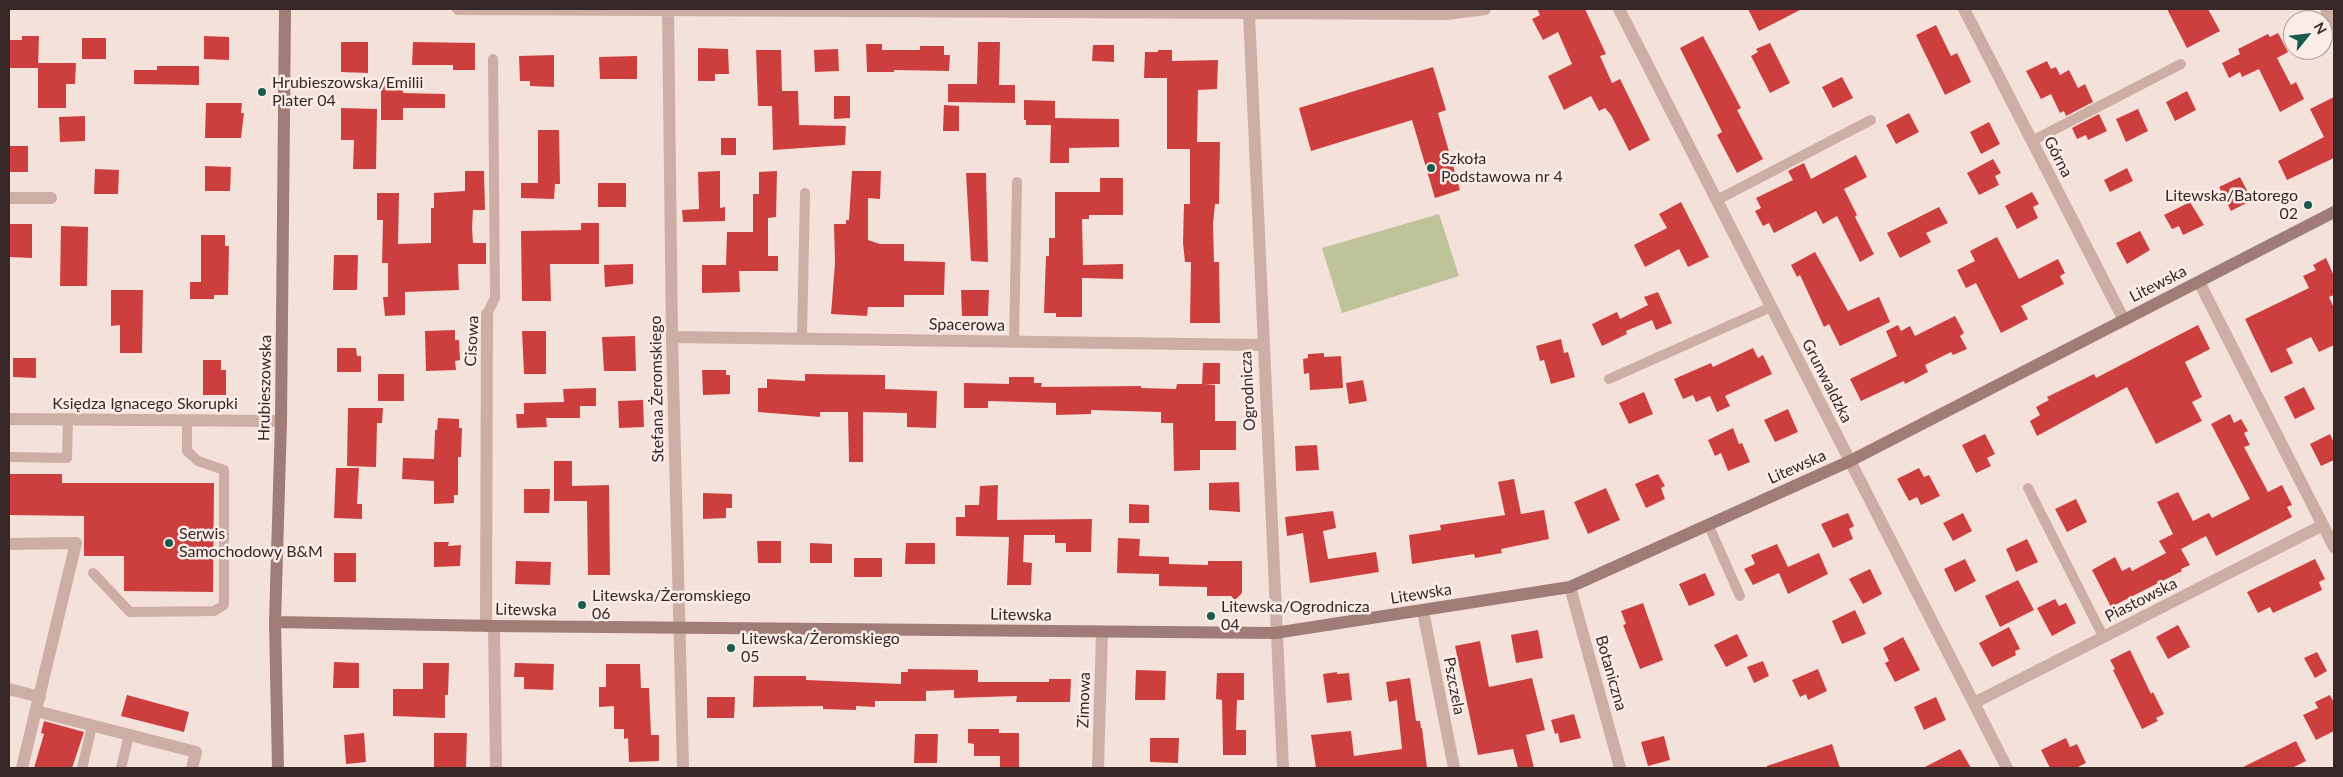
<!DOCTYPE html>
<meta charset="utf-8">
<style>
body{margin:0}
#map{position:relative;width:2343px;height:777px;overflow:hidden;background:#f3e1da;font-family:Lato,sans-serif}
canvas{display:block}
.frame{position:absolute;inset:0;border:10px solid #372827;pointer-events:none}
.north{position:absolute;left:2283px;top:10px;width:50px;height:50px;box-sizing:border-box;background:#faede7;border:1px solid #ac9e9a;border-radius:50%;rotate:61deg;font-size:14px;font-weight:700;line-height:20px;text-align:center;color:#372827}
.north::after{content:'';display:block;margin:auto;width:18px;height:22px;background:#1a5b50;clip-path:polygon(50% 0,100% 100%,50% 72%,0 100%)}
</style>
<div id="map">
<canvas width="2343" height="777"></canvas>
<div class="frame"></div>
<div class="north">N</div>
</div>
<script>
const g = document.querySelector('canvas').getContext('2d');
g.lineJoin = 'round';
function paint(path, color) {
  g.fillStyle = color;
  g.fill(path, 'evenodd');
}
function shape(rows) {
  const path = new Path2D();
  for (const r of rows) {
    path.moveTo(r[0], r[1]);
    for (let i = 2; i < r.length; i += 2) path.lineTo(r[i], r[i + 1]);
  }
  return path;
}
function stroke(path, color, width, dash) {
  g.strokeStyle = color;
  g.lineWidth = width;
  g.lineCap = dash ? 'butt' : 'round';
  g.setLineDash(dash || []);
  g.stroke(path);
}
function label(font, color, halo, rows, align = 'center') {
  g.font = font + ' Lato,sans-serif';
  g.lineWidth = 5;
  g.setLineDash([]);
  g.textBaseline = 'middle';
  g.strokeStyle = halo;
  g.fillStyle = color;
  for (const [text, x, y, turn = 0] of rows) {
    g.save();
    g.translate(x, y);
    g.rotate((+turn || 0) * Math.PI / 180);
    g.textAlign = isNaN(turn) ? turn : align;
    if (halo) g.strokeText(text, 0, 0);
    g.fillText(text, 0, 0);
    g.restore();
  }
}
paint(shape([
 [1439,214,1459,276,1342,313,1322,248]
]), '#bfc399');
paint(shape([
 [1537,9,1585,9,1606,54,1600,56,1612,83,1620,79,1650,140,1629,151,1611,115,1605,108,1599,111,1591,96,1564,110,1548,76,1572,64,1558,32,1543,40,1532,19,1540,15],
 [1748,9,1802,9,1759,31],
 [2167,9,2208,9,2220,31,2187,48],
 [1936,25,1951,56,1957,53,1971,82,1945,95,1916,35],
 [2278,33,2288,52,2277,58,2291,85,2296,82,2304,99,2280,112,2259,69,2242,77,2240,72,2229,78,2222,63,2240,54,2238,49,2268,34,2270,37],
 [22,36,39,36,38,68,9,68,9,40,22,40],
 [204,36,229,37,229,60,204,59],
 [1703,36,1741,108,1737,110,1763,159,1737,173,1717,135,1722,132,1680,48],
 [82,38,106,38,106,59,82,59],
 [341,42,368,42,368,73,341,72],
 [413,42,475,43,475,70,453,70,453,65,412,65],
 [978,42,1000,42,999,85,1015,85,1015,103,948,102,948,84,977,84],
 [1770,43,1790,83,1770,93,1751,56,1758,52,1756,49],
 [866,44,882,44,882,50,920,50,920,46,944,46,944,55,950,55,949,71,894,70,894,72,867,72],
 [1093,45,1114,45,1114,62,1092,61],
 [698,48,728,49,729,74,715,74,715,81,698,81],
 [838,49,839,71,815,72,814,50],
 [756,50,781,50,782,91,798,91,799,125,846,126,845,145,773,150,772,106,758,106],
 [1158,50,1172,50,1172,61,1218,60,1217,89,1198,90,1197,142,1220,142,1219,204,1215,204,1213,224,1214,262,1219,262,1220,323,1190,323,1191,262,1185,262,1183,243,1184,204,1190,204,1190,149,1167,149,1167,78,1144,78,1145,52,1158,52],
 [554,55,554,87,530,86,530,81,520,81,519,56],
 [637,56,637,79,600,79,599,57],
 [2047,61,2051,69,2056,67,2060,75,2069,70,2078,88,2085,84,2093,102,2066,116,2064,111,2060,113,2051,94,2041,99,2026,71],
 [38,63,76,63,75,84,66,84,66,108,38,108],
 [157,66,199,66,199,85,134,84,134,70,157,70],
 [1433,67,1446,110,1438,113,1460,190,1435,198,1412,120,1311,151,1299,108],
 [1842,77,1853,98,1833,108,1822,87],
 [381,80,403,80,403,93,445,94,445,108,403,108,403,120,381,120],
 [2187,91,2196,110,2175,121,2166,102],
 [834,96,850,96,850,118,834,119],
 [2334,97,2334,158,2287,180,2278,161,2324,137,2310,109],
 [1024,100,1055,101,1055,118,1119,119,1119,147,1069,148,1069,163,1050,163,1051,125,1026,125,1026,120,1024,120],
 [206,103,242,103,241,113,244,113,241,138,205,138],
 [944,105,959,106,959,131,943,131],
 [341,108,377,109,376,169,353,169,354,140,341,140],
 [2138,109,2148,131,2126,142,2116,119],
 [1909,113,1919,132,1896,144,1886,125],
 [2099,114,2107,131,2088,140,2086,135,2077,139,2072,128],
 [85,116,85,141,60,142,59,117],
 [1989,122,2000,144,1981,154,1970,132],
 [538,130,559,130,560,184,555,184,554,199,521,198,521,183,538,183],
 [721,138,736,138,736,155,721,155],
 [9,146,28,146,28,172,9,172],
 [1856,155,1867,177,1844,189,1857,215,1855,217,1874,254,1860,262,1837,216,1823,224,1816,211,1774,233,1769,223,1763,226,1755,211,1761,208,1756,198,1793,180,1788,171,1804,163,1811,179],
 [1993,159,2001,173,1995,176,1999,185,1979,195,1967,173],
 [205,166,231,167,230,191,205,191],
 [2127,168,2133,181,2110,192,2104,180],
 [95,169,119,170,118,194,94,194],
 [465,171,484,171,485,210,473,210,472,228,473,243,486,243,486,264,458,264,459,290,405,292,405,315,385,316,383,297,388,297,388,263,382,263,383,220,377,220,377,193,399,193,398,244,431,243,431,208,434,208,434,193,465,191],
 [720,171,720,208,725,207,725,221,683,222,682,210,699,209,698,172],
 [777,171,776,217,768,218,768,256,778,256,778,271,739,271,740,292,702,293,702,265,726,265,727,232,753,232,753,194,759,194,759,172],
 [852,171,881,171,880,199,868,198,868,240,880,244,904,244,904,261,945,262,944,295,904,295,904,307,868,307,867,316,831,314,835,263,834,224,846,224,846,220,849,220],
 [966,173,986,173,988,262,971,261],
 [2240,177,2252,200,2231,211,2219,187],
 [1100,178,1123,178,1123,215,1089,215,1089,219,1082,219,1083,265,1123,264,1123,279,1082,278,1082,317,1056,317,1056,313,1044,313,1046,256,1049,256,1049,238,1055,238,1055,192,1100,192],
 [598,183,626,183,626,207,598,207],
 [2032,192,2039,204,2033,207,2038,218,2017,229,2005,206],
 [1681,202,1709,257,1688,267,1679,249,1645,267,1634,245,1667,228,1659,214],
 [2190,202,2204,225,2183,235,2179,226,2172,229,2164,215],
 [1939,207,1948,223,1926,233,1931,242,1900,258,1887,233],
 [581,223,599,223,599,264,550,264,551,301,522,301,521,231,581,230],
 [9,224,32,224,32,258,9,257],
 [61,226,88,227,87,286,60,286],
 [2140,231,2150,250,2127,264,2116,243],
 [201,235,225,235,225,246,229,246,228,295,214,295,214,299,190,299,190,282,201,282],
 [1997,237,2019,279,2058,259,2065,273,2060,276,2064,284,2021,306,2028,319,2001,333,1976,283,1966,288,1957,270,1975,261,1970,251],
 [1815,252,1848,311,1879,297,1890,322,1840,346,1829,324,1824,327,1800,275,1797,277,1791,265],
 [334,255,358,255,357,290,333,290],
 [2326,258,2334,276,2334,295,2329,297,2334,308,2334,345,2319,352,2311,337,2286,349,2293,363,2271,373,2245,319,2309,288,2303,276,2316,270,2313,265],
 [633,264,633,284,605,287,604,265],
 [111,290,143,290,142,353,120,353,120,325,111,326],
 [961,290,989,290,988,316,962,316],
 [1658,292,1672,323,1656,330,1652,320,1626,331,1627,334,1602,346,1592,324,1617,312,1620,319,1648,305,1644,297],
 [1955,316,1964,333,1960,336,1967,349,1953,355,1951,352,1925,365,1928,372,1905,384,1904,381,1861,401,1850,379,1897,356,1886,331,1898,325,1901,331,1910,326,1915,336],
 [2198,325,2210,349,2185,362,2202,397,2192,402,2202,421,2156,444,2127,387,2037,436,2030,421,2040,415,2036,407,2049,400,2047,397,2094,374,2096,378],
 [455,330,455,340,459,340,460,360,455,361,456,370,426,371,425,331],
 [522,331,546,331,546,374,524,374],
 [635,336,636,371,604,371,602,337],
 [1561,339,1564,353,1568,352,1575,377,1551,384,1544,360,1540,361,1536,346],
 [337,348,356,348,357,356,361,356,361,372,337,372],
 [1753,348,1758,358,1763,355,1772,374,1725,396,1730,406,1717,412,1710,396,1696,402,1693,395,1683,399,1674,379,1711,363,1713,367],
 [1324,353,1324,357,1341,356,1343,388,1310,390,1309,373,1304,374,1303,359,1308,358,1308,354],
 [13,358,36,358,36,378,13,377],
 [203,360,221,360,221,370,226,370,226,395,203,395],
 [1203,363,1220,363,1220,384,1205,384,1215,385,1215,421,1236,421,1236,450,1200,450,1200,470,1174,471,1173,423,1161,423,1161,412,1091,410,1091,414,1056,415,1056,403,988,401,988,408,964,408,964,383,1009,384,1009,377,1034,377,1034,383,1042,383,1041,387,1141,386,1141,388,1176,389,1177,384,1202,384],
 [702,370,726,370,726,375,730,375,730,394,703,395],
 [378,374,404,374,404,401,378,401],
 [805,374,885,375,885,389,937,391,936,428,907,427,907,413,863,412,863,462,849,462,848,412,820,412,820,417,758,412,758,388,767,388,767,379,805,381],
 [1363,380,1367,401,1349,404,1346,383],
 [2304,387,2315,409,2295,419,2284,397],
 [596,388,596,406,580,406,580,418,546,418,547,427,517,428,516,414,524,414,524,403,564,402,563,389],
 [1644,392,1653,414,1629,424,1619,403],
 [643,400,644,427,619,428,618,401],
 [348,408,383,408,382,423,377,423,376,467,347,466],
 [1788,409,1798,432,1775,442,1764,420],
 [2230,414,2234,423,2241,419,2248,431,2244,433,2250,445,2244,447,2268,492,2282,485,2292,505,2287,507,2292,517,2216,556,2206,536,2181,549,2190,565,2181,569,2182,571,2111,607,2092,570,2115,557,2122,571,2130,567,2132,571,2166,553,2159,541,2173,534,2157,502,2178,492,2193,521,2209,513,2212,518,2250,499,2211,424],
 [438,418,459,419,459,428,462,428,461,457,458,457,458,495,454,495,454,503,434,504,434,481,402,479,403,458,434,459,435,430,437,430],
 [1733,428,1739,444,1742,443,1750,462,1728,471,1721,453,1715,456,1708,440],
 [1985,434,1995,454,1987,458,1991,466,1976,473,1962,445],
 [2330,434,2334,443,2334,460,2321,466,2310,444],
 [1317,445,1319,470,1296,471,1295,446],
 [554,461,572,461,572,486,609,485,610,575,588,575,587,501,554,501],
 [336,468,359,468,357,504,362,504,362,519,334,518],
 [1919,468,1924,477,1929,475,1940,496,1921,505,1917,497,1909,501,1897,479],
 [9,474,62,474,62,483,214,483,213,592,124,591,124,556,84,556,84,516,9,515],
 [1658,474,1665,486,1661,488,1665,499,1646,508,1635,484],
 [1514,479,1521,514,1544,510,1549,539,1501,549,1502,553,1475,558,1474,554,1412,564,1409,535,1441,530,1440,525,1505,515,1498,482],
 [1239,482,1240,512,1209,510,1209,483],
 [998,485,997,520,1092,519,1091,552,1066,552,1066,543,1055,543,1055,535,1024,535,1023,562,1032,563,1031,585,1007,585,1009,537,956,536,956,517,965,517,965,505,979,505,980,486],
 [1606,488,1620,520,1588,534,1574,502],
 [524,489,550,489,549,513,524,513],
 [703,493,732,494,732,508,726,508,726,518,703,519],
 [2076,499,2087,522,2067,532,2055,509],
 [1129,504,1149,505,1149,523,1129,523],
 [1333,511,1336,528,1323,531,1328,559,1376,552,1379,572,1310,583,1303,533,1287,536,1285,517],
 [1848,513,1854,526,1849,529,1853,539,1833,548,1821,524],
 [1963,513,1972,531,1953,541,1943,523],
 [1118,538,1140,539,1139,556,1169,557,1169,564,1208,565,1208,561,1242,561,1242,593,1235,600,1231,596,1207,596,1207,587,1159,586,1159,574,1117,573],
 [2027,539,2038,562,2016,572,2006,549],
 [757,541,781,541,781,563,758,563],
 [434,542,449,542,448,546,461,545,460,566,434,567],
 [810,543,832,544,832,563,810,563],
 [906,543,935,543,935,564,905,564],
 [1777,544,1788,567,1819,553,1828,574,1788,594,1779,573,1753,585,1744,569,1755,564,1751,555],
 [334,553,356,553,356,582,334,582],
 [854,558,882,558,882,577,854,577],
 [1965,559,1976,581,1955,592,1944,569],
 [2315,559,2325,579,2319,582,2322,590,2273,613,2270,607,2258,613,2247,592],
 [516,561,551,562,550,585,515,584],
 [1870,569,1882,594,1863,604,1849,579],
 [1705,573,1715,595,1689,606,1679,584],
 [2018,580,2034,610,2000,627,1985,596],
 [2055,599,2059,606,2066,603,2076,623,2052,636,2037,608],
 [1643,603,1663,660,1640,669,1623,625,1626,624,1621,611],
 [1855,610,1866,634,1842,644,1832,621],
 [2178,625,2190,647,2168,659,2156,637],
 [2009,627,2020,649,2015,651,2016,655,1992,667,1979,643],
 [1538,630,1543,658,1516,663,1511,635],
 [1737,634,1748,656,1726,667,1714,645],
 [1903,637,1920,670,1895,682,1885,663,1889,661,1883,648],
 [1480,641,1489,687,1532,678,1545,730,1526,735,1534,768,1518,768,1513,749,1478,755,1455,646],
 [2130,650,2151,694,2153,692,2164,714,2156,718,2158,721,2142,729,2113,670,2115,669,2110,660],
 [2317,652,2327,671,2315,678,2304,658],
 [1763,661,1769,676,1754,683,1747,667],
 [334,662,359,663,359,688,333,688],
 [423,663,449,663,448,695,445,695,445,718,393,716,393,689,423,689],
 [515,663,554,664,553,690,524,689,524,677,514,677],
 [606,664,640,664,641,688,649,688,651,735,659,735,659,761,629,762,628,738,624,739,624,729,614,729,614,706,599,707,599,687,606,687],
 [908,669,978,670,978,682,1049,682,1049,679,1071,679,1070,702,1016,702,1017,696,954,698,954,690,926,691,926,701,875,701,875,707,856,706,856,710,823,709,823,706,753,707,754,676,806,676,806,680,901,684,901,672,908,672],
 [1818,669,1827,691,1808,700,1806,694,1800,697,1792,680],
 [1136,670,1166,671,1165,700,1135,700],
 [1337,672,1337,674,1349,673,1352,700,1327,703,1323,674],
 [1217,673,1244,673,1244,700,1237,700,1236,730,1246,730,1246,755,1223,755,1222,700,1216,699],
 [1410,678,1416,721,1420,721,1421,728,1422,728,1427,768,1316,768,1311,735,1351,731,1354,756,1402,749,1397,700,1389,702,1386,682],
 [127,695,189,712,184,732,121,716],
 [2330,695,2334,703,2334,731,2316,740,2303,715,2318,708,2315,702],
 [707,697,735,697,734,718,707,718],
 [1936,697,1946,720,1924,730,1914,707],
 [1574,714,1581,738,1560,743,1558,733,1555,734,1551,720],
 [44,721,84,732,72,768,34,768,44,734,41,733],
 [968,729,999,729,999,733,1019,733,1019,768,1000,768,1000,756,974,756,974,744,968,743],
 [364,733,366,762,346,764,344,735],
 [434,733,467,733,466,768,434,768],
 [915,734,938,734,937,763,914,763],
 [1664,736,1670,760,1648,766,1641,742],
 [1150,738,1179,738,1178,763,1150,762],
 [2066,738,2070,747,2077,744,2086,763,2076,768,2050,768,2041,750],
 [2296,741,2306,761,2292,768,2241,768],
 [1832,744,1840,768,1767,768,1767,766],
 [1960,749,1971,768,1923,768]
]), '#cd3f3e');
stroke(shape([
 [2032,141,2181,64],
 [1717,200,1871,120],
 [487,314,495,298,493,59],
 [802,339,805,193],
 [1014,342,1017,182],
 [1609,379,1771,307],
 [9,457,67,458,68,420],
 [2028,488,2104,638],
 [1708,524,1740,596],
 [93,573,130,612,214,611,224,605,224,470,198,461,187,451,187,421],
 [82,768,92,726],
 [121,768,129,735]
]), '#ccaea5', 10);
stroke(shape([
 [458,9,1447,14,1485,9],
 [668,9,672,337,683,768],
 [1619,9,2007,768],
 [1964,9,2124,320],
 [1249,13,1283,768],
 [9,198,51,198],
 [2199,282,2334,547],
 [672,337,1262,345],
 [9,419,281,421],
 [9,544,76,543,22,768],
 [1570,587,1620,768],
 [1423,611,1454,768],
 [486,626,487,314],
 [494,626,496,768],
 [9,689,40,697],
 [1974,703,2323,525],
 [36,711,196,752,192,768],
 [1098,768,1102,632]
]), '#ccaea5', 12);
stroke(shape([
 [2326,9,2334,25]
]), '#ccaea5', 12);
stroke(shape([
 [275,622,494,626,1275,633,1570,587,1850,461,2334,212],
 [278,768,275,622,281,421,285,9]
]), '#a07c76', 12);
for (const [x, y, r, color] of [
 [262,92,5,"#1a5b50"],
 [1431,168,5,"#1a5b50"],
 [2308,205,5,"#1a5b50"],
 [169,543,5,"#1a5b50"],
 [582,605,5,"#1a5b50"],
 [1211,616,5,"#1a5b50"],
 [731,648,5,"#1a5b50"]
]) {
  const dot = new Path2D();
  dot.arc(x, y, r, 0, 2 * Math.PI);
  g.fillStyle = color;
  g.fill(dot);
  stroke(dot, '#faede7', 2);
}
label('16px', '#372827', '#faede7', [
 ["Hrubieszowska/Emilii",272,83],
 ["Plater 04",272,101],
 ["Szkoła",1441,159],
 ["Podstawowa nr 4",1441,177],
 ["Litewska/Batorego",2298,196,"right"],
 ["02",2298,214,"right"],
 ["Serwis",179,534],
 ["Samochodowy B&M",179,552],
 ["Litewska/Żeromskiego",592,596],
 ["06",592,614],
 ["Litewska/Ogrodnicza",1221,607],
 ["04",1221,625],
 ["Litewska/Żeromskiego",741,639],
 ["05",741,657]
], 'left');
label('16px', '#372827', '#faede7', [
 ["Górna",2058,157,63],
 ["Litewska",2158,284,-27],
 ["Spacerowa",967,325,1],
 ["Cisowa",472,341,-87],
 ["Grunwaldzka",1827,381,63],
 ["Hrubieszowska",265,388,-89],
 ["Stefana Żeromskiego",657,389,-91],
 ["Ogrodnicza",1248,391,-93],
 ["Księdza Ignacego Skorupki",145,404],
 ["Litewska",1797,467,-24],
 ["Litewska",1421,594,-9],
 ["Piastowska",2141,600,-27],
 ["Litewska",526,610,1],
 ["Litewska",1021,615,1],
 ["Botaniczna",1611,673,74],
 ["Pszczela",1454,686,79],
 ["Zimowa",1084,700,-88]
]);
</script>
